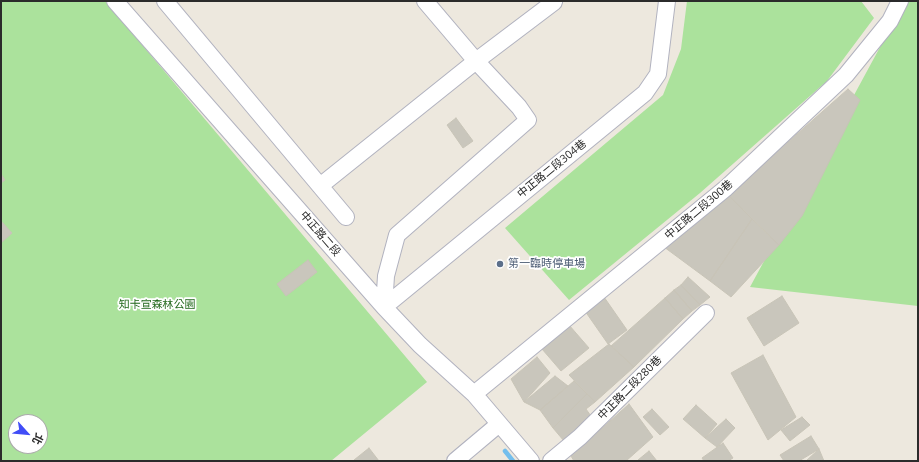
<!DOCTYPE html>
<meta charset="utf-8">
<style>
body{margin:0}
#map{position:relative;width:919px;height:462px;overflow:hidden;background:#ede8de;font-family:"Open Sans","Noto Sans TC",sans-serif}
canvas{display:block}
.frame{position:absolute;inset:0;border:2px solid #2b2b2b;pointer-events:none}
.north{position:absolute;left:8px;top:414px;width:40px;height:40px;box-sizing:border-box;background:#fff;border:1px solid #aaa;border-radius:50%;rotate:117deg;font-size:11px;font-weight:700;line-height:16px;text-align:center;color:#2b2b2b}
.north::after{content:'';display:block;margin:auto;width:14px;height:18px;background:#414df7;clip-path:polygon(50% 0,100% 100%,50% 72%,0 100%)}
</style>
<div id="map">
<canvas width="919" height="462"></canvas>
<div class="frame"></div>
<div class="north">北</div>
</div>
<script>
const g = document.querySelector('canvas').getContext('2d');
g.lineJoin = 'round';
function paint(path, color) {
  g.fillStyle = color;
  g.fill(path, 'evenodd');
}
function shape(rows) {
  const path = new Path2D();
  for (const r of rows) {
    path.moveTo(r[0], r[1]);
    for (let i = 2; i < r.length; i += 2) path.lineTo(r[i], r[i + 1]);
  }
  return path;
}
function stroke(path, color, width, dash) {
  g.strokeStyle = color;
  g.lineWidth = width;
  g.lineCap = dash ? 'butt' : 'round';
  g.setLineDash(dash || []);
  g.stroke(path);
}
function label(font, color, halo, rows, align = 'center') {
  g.font = font + ' "Open Sans","Noto Sans TC",sans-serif';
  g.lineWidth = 3.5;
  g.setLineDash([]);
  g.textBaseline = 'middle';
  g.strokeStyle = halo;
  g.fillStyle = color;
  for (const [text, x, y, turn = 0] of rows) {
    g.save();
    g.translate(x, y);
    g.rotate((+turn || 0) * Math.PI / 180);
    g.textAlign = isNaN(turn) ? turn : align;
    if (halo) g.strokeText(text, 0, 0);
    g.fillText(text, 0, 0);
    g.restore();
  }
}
paint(shape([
 [1,1,105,1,427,382,331,461,1,461],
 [16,422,40,422,40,446,16,446],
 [687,1,861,1,874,18,827,81,700,193,569,300,505,228,663,95,681,49],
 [905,1,918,1,918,306,750,287]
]), '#abe29c');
stroke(shape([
 [505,451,513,461]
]), '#73beed', 4.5);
const building = shape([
 [848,89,860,100,802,216,779,245,728,195,848,89],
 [456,118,473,141,463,148,447,125,456,118],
 [1,174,5,180,1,183,1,174],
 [728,195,752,219,710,281,664,247,728,195],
 [752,219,779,245,731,297,710,281,752,219],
 [1,221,12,233,1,243,1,221],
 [308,260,317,272,286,296,277,284,308,260],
 [688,277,710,297,700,305,681,285,688,277],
 [681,285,700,305,692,311,674,290,681,285],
 [674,290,692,311,683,319,665,298,674,290],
 [782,296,799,323,764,346,747,318,782,296],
 [604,297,627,330,608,344,585,311,604,297],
 [665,298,683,319,634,367,611,346,665,298],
 [569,325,589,348,561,371,542,349,569,325],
 [609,344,634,367,595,402,569,375,609,344],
 [763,355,796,417,768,440,731,373,763,355],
 [537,357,550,373,524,402,511,379,537,357],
 [555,376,568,386,540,410,524,402,555,376],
 [574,381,587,394,553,428,540,410,574,381],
 [587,394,595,402,586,409,593,419,564,441,553,428,587,394],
 [629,404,653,437,626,461,574,461,571,456,629,404],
 [696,405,717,424,705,438,683,419,696,405],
 [652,409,669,427,660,435,643,417,652,409],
 [802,417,810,425,790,441,781,430,802,417],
 [726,419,735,428,717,447,705,438,726,419],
 [811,436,819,449,799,461,784,461,780,455,811,436],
 [723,443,733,458,728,461,704,461,702,458,723,443],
 [369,448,379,461,355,461,354,460,369,448],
 [819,449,824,461,806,461,819,449],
 [649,451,657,461,639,461,638,460,649,451]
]);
paint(building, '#c9c6bc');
stroke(building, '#c8c4b7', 1);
const minor = shape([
 [115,1,384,307,420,345,474,394,531,461],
 [165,1,346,217],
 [320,186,476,61,554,2],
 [384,307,645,93,658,74,667,1],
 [384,307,386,276,397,235,528,120,519,107,476,61,425,1],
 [474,394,726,188,846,75,890,21,900,1],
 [455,461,499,424],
 [551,461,580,437,706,313]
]);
stroke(minor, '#b1b2bf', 18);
stroke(minor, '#fff', 16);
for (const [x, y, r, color] of [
 [500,264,4,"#5c6f8a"]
]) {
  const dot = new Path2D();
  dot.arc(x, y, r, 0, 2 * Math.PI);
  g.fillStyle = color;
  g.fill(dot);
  stroke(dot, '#fff', 1.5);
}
label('11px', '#2b2b2b', '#fff', [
 ["中正路二段304巷",552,169,-39],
 ["中正路二段300巷",699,210,-40],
 ["中正路二段",320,234,49],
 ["中正路二段280巷",630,388,-45]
]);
label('11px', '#4e5e75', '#fff', [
 ["第一臨時停車場",508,264]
], 'left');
label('11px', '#22681c', '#fff', [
 ["知卡宣森林公園",157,305]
]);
</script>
